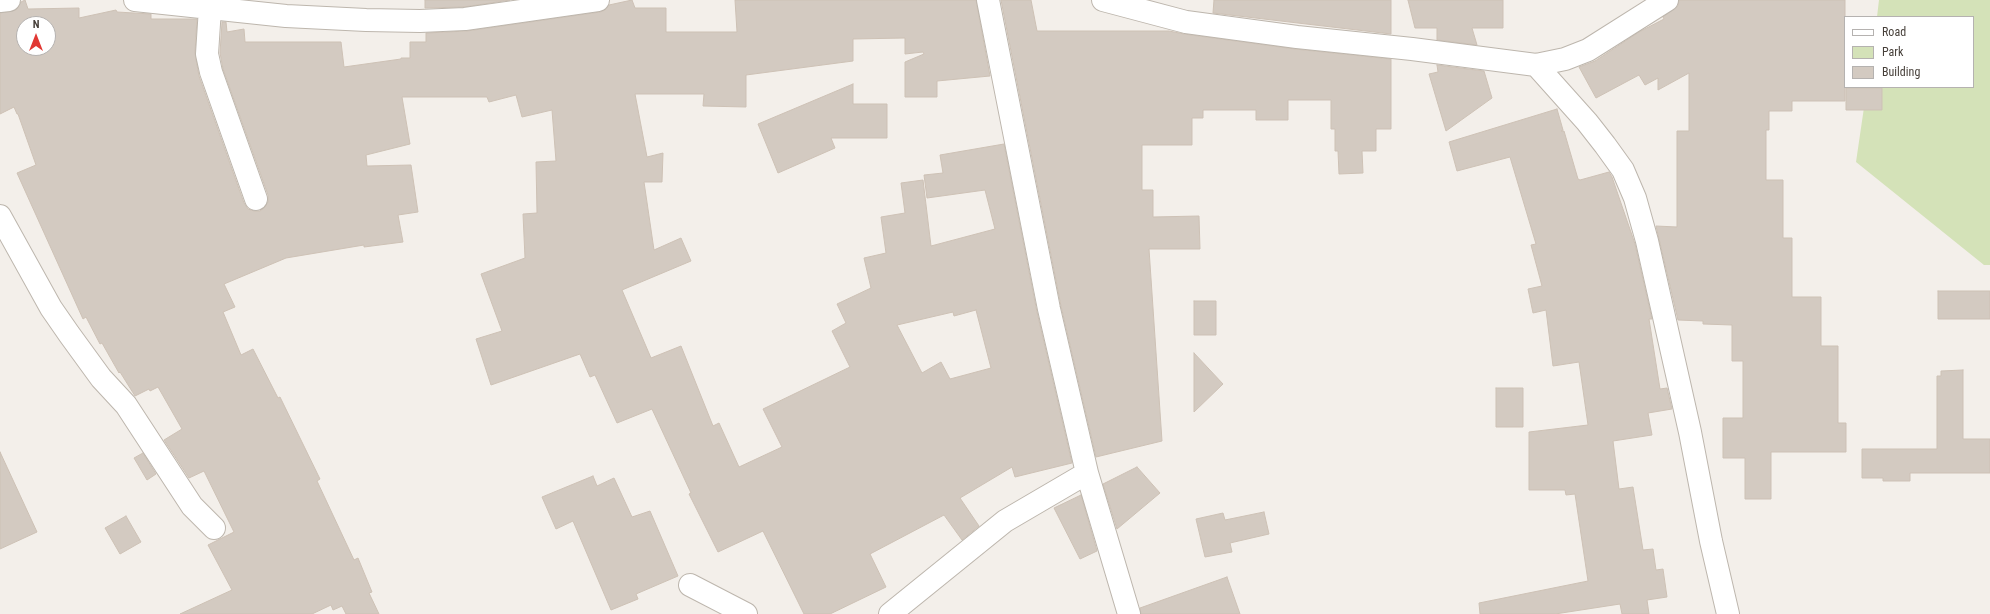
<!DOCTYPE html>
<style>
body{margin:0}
#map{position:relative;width:1990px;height:614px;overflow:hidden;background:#f3efea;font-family:"Roboto Condensed",sans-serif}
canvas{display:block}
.legend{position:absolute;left:1844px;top:16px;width:130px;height:72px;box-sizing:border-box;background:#fff;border:1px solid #b5b2b0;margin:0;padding:5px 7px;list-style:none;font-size:12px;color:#463f39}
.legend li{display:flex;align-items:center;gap:8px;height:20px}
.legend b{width:20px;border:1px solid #b5b2b0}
.north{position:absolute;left:16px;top:16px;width:40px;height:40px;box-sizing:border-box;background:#fff;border:1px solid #b5b2b0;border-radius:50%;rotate:0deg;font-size:11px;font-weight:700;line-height:16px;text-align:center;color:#463f39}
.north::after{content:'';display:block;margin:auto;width:14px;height:18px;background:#e13833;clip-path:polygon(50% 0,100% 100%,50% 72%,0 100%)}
</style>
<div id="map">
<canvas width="1990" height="614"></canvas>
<ul class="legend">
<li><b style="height:5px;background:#fff"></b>Road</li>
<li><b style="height:11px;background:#d4e2b8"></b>Park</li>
<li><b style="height:11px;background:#d3cac1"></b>Building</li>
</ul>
<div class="north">N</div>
</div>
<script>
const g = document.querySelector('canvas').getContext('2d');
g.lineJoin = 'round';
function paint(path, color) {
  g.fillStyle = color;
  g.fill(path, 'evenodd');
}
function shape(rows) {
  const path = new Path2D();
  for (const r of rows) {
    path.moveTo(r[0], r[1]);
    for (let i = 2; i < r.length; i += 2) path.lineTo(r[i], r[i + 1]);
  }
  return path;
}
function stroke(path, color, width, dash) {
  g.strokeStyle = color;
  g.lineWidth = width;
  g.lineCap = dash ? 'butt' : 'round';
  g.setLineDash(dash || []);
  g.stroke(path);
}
paint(shape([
 [1879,0,1990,0,1990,265,1984,265,1856,162,1867,87,1973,87,1973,17,1877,17]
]), '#d4e2b8');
const building = shape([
 [25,0,28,9,79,8,79,18,116,10,117,12,151,14,151,19,197,19,195,53,199,76,244,203,248,209,254,211,260,211,265,207,268,202,268,195,223,69,220,53,222,22,226,22,227,32,244,29,245,42,341,42,344,67,401,59,401,58,410,58,410,42,426,42,426,33,467,31,600,12,605,10,609,5,632,0,635,8,666,8,666,32,737,32,735,0,976,0,990,76,937,81,937,97,905,97,905,62,924,54,923,52,905,54,905,38,853,39,853,61,746,75,746,107,703,106,704,94,635,94,647,157,663,153,662,182,644,182,654,250,681,238,691,261,622,290,651,358,681,346,713,426,719,423,739,467,782,447,763,409,850,367,832,331,846,323,837,304,871,288,864,258,886,253,881,217,905,213,901,183,923,180,931,246,995,229,985,190,927,198,924,175,943,173,940,155,1004,144,1037,312,1072,463,1015,477,1012,467,960,498,979,526,962,540,944,515,870,554,886,587,830,614,804,614,763,531,718,552,689,494,691,493,652,409,617,423,595,375,590,377,580,354,491,385,476,339,502,331,481,274,525,258,523,214,537,213,536,162,556,161,552,110,522,117,516,95,489,102,487,97,402,97,410,144,366,155,367,166,411,165,418,212,398,215,403,242,364,247,364,245,286,258,224,284,235,307,223,312,241,355,253,349,278,398,280,397,320,479,317,481,354,560,358,558,372,592,369,593,379,614,346,614,342,606,333,610,331,605,312,614,180,614,232,590,208,545,234,532,204,471,189,478,164,440,182,429,158,387,150,391,149,389,135,396,120,372,119,373,102,343,100,344,86,317,83,319,17,173,36,165,18,114,17,114,14,107,0,114,0,13,16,10,21,2,25,0],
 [24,24,48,24,48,48,24,48,24,24],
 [976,310,991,368,950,379,941,362,922,373,897,325,953,312,954,316,976,310],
 [425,0,510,0,464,7,425,8,425,0],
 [1001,0,1031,0,1037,31,1169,31,1184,34,1295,49,1391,59,1391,129,1376,129,1376,151,1362,151,1363,173,1339,174,1338,151,1335,151,1335,129,1331,129,1331,100,1288,100,1288,120,1256,120,1256,110,1203,110,1203,118,1192,118,1192,145,1142,145,1142,190,1153,190,1153,217,1199,216,1200,249,1149,249,1162,441,1096,457,1061,306,1001,0],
 [1214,0,1391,0,1391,34,1213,13,1214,0],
 [1408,0,1503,0,1503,28,1472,28,1477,45,1437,40,1437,28,1415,28,1408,0],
 [1679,0,1845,0,1845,101,1792,101,1792,111,1769,111,1769,130,1766,130,1766,180,1783,180,1783,238,1792,238,1792,297,1821,297,1821,346,1838,346,1838,423,1846,423,1846,452,1771,452,1771,499,1745,499,1745,458,1723,458,1723,418,1743,418,1743,361,1732,361,1732,325,1703,324,1703,321,1678,320,1656,226,1677,227,1677,131,1689,131,1689,73,1658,90,1658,78,1645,85,1639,75,1596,98,1579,67,1595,61,1639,32,1664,19,1663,17,1678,6,1679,0],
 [1437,65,1484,71,1492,98,1446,131,1429,74,1438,72,1437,65],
 [853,84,853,104,887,104,887,138,831,138,835,148,778,173,758,124,853,84],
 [1846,88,1882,88,1882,110,1846,110,1846,88],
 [1557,109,1563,130,1561,131,1564,131,1578,179,1580,180,1609,172,1612,177,1635,244,1652,319,1649,319,1660,389,1667,388,1672,409,1648,413,1652,435,1613,441,1619,489,1633,487,1643,550,1653,549,1656,570,1663,569,1667,597,1647,600,1649,614,1622,614,1620,604,1555,614,1480,614,1479,603,1588,581,1575,494,1566,495,1565,490,1529,490,1529,432,1588,425,1579,362,1553,366,1546,310,1533,313,1528,289,1542,286,1531,245,1536,244,1510,157,1457,171,1449,142,1557,109],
 [1938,291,1990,291,1990,319,1938,319,1938,291],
 [1194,301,1216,301,1216,335,1194,335,1194,301],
 [1194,353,1223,384,1194,412,1194,353],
 [1963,370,1963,439,1990,439,1990,473,1910,473,1910,481,1883,481,1883,478,1862,478,1862,449,1937,449,1937,376,1941,376,1941,371,1963,370],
 [1496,388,1523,388,1523,427,1496,427,1496,388],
 [0,452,37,532,0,549,0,452],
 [143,453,156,474,147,480,134,458,143,453],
 [1137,467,1160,493,1117,529,1103,484,1137,467],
 [593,476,597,486,614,478,632,517,650,511,678,576,636,594,638,599,611,610,573,521,556,529,542,497,593,476],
 [1081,495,1097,551,1080,559,1054,508,1081,495],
 [1264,512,1269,534,1230,543,1232,552,1205,557,1196,519,1223,513,1225,520,1264,512],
 [126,516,141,542,120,554,105,528,126,516],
 [1227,577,1240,614,1141,614,1140,608,1227,577]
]);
paint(building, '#d3cac1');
stroke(building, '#cdc1b5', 1);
const street = shape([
 [135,0,286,16,366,20,420,21,465,19,598,0],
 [988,0,1049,309,1087,473,1129,614],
 [1103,0,1186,22,1297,37,1412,49,1536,65,1565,59,1588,50,1667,0],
 [0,1,9,0],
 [210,8,207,54,211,72,256,199],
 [1536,65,1587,122,1605,145,1623,170,1635,198,1647,241,1690,432,1711,541,1728,614],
 [0,216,51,308,69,334,101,378,126,405,192,506,214,528],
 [690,585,746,614],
 [890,614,1005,521,1087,473]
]);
stroke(street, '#bdb6ad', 24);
stroke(street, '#fff', 22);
</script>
